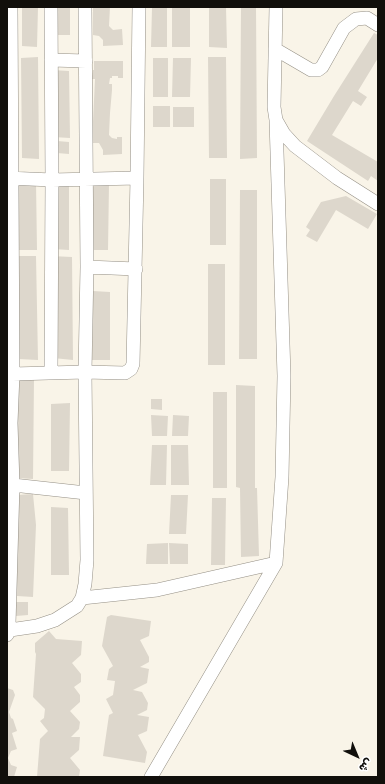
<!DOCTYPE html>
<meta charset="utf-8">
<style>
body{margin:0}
#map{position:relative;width:385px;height:784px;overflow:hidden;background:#f9f4e8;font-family:Rubik,Cairo,sans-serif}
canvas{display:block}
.frame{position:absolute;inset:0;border:8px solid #110f0b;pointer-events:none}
.north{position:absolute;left:337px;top:736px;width:40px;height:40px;-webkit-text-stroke:3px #fff;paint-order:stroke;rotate:136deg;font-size:11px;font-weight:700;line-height:16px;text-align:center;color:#110f0b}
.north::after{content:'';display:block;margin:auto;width:14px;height:18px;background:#110f0b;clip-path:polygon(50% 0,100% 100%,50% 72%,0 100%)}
</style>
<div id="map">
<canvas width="385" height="784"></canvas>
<div class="frame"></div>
<div class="north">ش</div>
</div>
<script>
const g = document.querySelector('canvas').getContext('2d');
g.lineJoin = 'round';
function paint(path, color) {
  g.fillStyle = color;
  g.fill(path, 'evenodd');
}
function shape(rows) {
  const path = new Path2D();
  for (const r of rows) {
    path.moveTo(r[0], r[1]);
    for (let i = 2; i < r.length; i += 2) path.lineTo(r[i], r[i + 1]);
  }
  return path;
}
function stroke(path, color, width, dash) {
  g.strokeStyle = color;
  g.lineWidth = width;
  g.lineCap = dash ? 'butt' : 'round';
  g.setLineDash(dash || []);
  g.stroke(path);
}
paint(shape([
 [22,7,38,7,37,47,22,46],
 [53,7,70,7,70,35,52,35],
 [93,7,110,7,109,26,113,30,122,29,123,45,103,46,103,40,99,36,93,35],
 [209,7,226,7,227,48,209,47],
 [241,7,256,7,257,158,240,159],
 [152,8,167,8,167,47,151,47],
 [172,8,190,8,190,47,172,47],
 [374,33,378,35,378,58,358,91,367,97,361,106,353,101,332,135,378,162,378,181,371,176,368,181,307,141,334,96],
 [38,57,39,159,22,158,21,58],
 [208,57,226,57,227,158,209,158],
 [153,58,168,58,168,97,153,97],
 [173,58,191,58,190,97,172,97],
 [94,61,123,61,123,78,118,78,118,76,112,76,112,78,110,78,109,84,112,84,112,90,110,113,109,135,112,138,117,139,117,137,122,137,122,154,103,155,103,150,99,143,92,143,95,79,92,79,93,70,94,70],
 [52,70,69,71,70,138,53,137],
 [153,106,170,106,170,127,153,127],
 [173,107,194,107,194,127,173,127],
 [57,141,69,142,69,154,57,153],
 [210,179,226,179,226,245,210,245],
 [18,182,36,182,37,250,19,250],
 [54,182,69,182,69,250,53,249],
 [92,183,109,184,108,250,92,250],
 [240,190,257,190,257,359,239,359],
 [346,196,377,214,368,229,336,210,317,242,306,236,310,230,306,227,321,202],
 [19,256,36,256,38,360,19,359],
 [51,256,72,257,73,360,53,358],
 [208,264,225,264,225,365,208,365],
 [93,291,110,292,110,360,92,360],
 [16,378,34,378,33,479,17,478],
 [236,385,255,386,255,488,257,488,259,556,241,557,240,488,236,487],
 [213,392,227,392,227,488,213,488],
 [151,399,162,399,162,410,151,409],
 [70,403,69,471,51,471,51,404],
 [151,415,168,416,167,436,152,436],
 [173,415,189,416,188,436,172,436],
 [152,445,167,445,166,485,150,485],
 [171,445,188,445,189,485,171,485],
 [33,494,36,525,33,597,17,596,17,495],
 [171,495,188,495,186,534,169,534],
 [212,498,226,498,225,565,211,565],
 [51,507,68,508,69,575,51,575],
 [168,543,168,564,146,564,147,544],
 [169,543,188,544,188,564,170,564],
 [16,602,28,602,28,615,16,616],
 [111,615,151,621,149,636,140,640,149,657,149,662,140,667,149,669,147,683,133,690,142,692,148,703,147,710,137,715,149,717,147,731,138,735,147,752,145,763,103,756,109,715,113,713,106,699,113,695,115,681,107,680,109,669,113,666,102,646,107,617],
 [49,631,56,639,82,641,81,655,72,663,81,674,81,682,74,687,80,695,80,702,70,711,80,722,79,729,71,737,80,737,79,750,70,758,80,770,79,777,37,777,40,739,48,731,40,721,44,718,45,709,33,697,36,654,35,652,35,643],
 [7,688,13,690,15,695,9,712,11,718,13,719,17,731,12,733,17,749,11,751,8,758,11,765,17,767,14,777,7,777]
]), '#ddd7cc');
const minor = shape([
 [51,7,52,180,51,373],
 [276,7,274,107,276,120,284,134,295,146,337,178,378,204],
 [275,49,311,70,318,70,322,67,344,28,356,19,367,18,378,25],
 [51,60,86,61],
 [7,178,52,180,137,178],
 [87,267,136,269],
 [13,374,85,372,125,373,131,369,133,364,137,178,139,7],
 [13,485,86,493],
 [82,598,157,590,276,563],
 [10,630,37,626,55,620,77,606,82,598,85,584,87,560,85,372,87,267,85,7],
 [7,635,10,630,9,624,13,485,11,423,13,374,11,7],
 [151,777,276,563,282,477,284,376,276,120]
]);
stroke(minor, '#948f85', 14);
stroke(minor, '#fff', 13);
</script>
